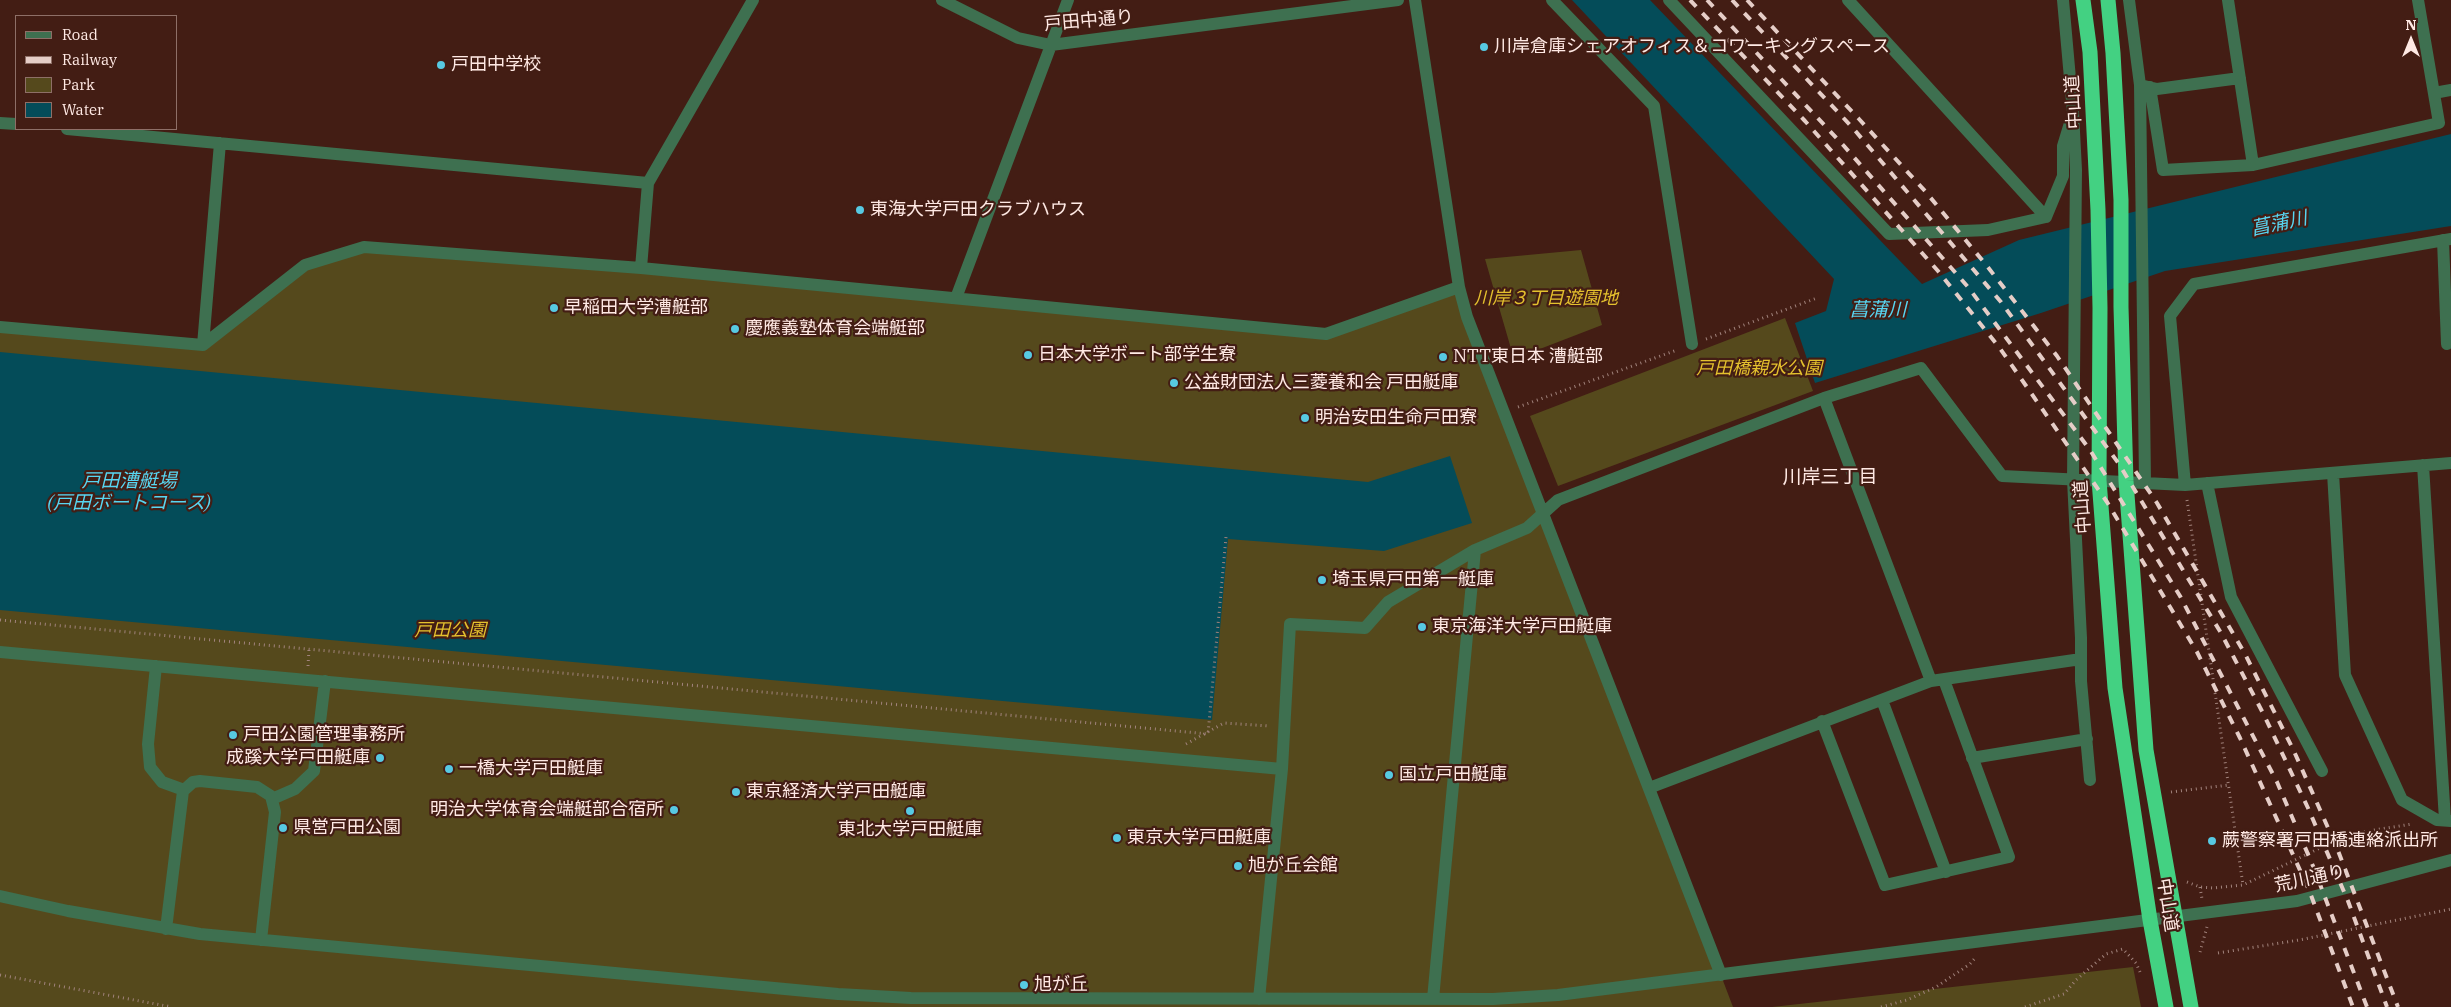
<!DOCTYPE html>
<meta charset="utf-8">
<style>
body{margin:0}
#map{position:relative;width:2451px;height:1007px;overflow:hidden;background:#431d14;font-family:"IBM Plex Serif",serif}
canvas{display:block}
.legend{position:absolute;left:15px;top:15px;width:162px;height:115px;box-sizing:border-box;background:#431d14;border:1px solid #8e6f67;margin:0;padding:6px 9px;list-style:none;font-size:15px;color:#ffe9e4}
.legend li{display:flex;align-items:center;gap:10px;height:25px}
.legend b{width:25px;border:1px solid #8e6f67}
.north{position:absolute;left:2386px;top:15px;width:50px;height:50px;-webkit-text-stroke:4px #431d14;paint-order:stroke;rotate:0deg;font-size:14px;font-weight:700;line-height:20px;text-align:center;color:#ffe9e4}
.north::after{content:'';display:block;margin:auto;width:18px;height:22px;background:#ffe9e4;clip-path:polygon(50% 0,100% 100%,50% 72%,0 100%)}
</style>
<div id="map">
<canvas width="2451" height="1007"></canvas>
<ul class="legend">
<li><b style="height:6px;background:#3e7050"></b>Road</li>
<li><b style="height:6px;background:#e5cdc7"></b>Railway</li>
<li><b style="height:14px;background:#55491c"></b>Park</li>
<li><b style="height:14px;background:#044c59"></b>Water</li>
</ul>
<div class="north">N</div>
</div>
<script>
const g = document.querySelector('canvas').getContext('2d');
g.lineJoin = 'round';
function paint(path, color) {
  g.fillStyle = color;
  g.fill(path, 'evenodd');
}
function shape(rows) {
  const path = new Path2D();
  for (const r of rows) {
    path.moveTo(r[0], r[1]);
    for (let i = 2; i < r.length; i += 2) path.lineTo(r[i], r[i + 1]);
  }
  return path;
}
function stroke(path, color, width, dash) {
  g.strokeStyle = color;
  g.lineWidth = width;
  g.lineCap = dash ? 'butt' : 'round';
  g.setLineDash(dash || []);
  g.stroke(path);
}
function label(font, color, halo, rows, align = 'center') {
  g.font = font + ' "IBM Plex Serif","Noto Sans JP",serif';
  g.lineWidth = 4.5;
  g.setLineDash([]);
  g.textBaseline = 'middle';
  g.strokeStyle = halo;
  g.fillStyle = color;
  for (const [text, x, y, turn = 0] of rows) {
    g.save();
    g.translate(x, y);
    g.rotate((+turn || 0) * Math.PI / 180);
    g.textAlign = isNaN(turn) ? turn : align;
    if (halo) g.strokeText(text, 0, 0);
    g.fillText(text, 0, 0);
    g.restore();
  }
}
paint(shape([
 [380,248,1325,334,1459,287,1733,1007,0,1007,0,327,203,345,305,265],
 [1581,250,1602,325,1514,359,1485,259],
 [1785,318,1813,391,1558,486,1530,416],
 [2133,967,2141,1007,1772,1007]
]), '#55491c');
paint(shape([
 [1572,0,1650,0,1922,284,2019,240,2451,134,2451,226,2165,271,2041,313,1815,383,1795,323,1826,311,1834,279],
 [0,352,1368,482,1450,456,1472,523,1384,551,1228,539,1212,720,0,610]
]), '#044c59');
stroke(shape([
 [1706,339,1817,298],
 [1518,407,1677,350],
 [2187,500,2243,885],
 [0,620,1208,734,1226,537],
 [308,666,309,649],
 [1186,744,1224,723,1269,726],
 [2171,792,2229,785],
 [2187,882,2200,887,2213,888,2243,885,2349,834,2412,824],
 [2200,887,2202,899],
 [2200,952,2207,927],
 [2218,953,2299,940,2451,909],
 [0,975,172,1007],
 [1881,1007,1907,1000,1936,987,1970,964,1976,957],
 [2025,1007,2064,994,2076,980,2106,954,2123,949,2136,963,2140,972]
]), '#a1837c', 3, [1, 4]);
stroke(shape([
 [942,0,1018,38,1051,45,1398,0],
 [1415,0,1459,287,1467,317,1721,975],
 [1552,0,1654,106,1692,344],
 [1669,0,1889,234,1988,230,2046,217,2063,176,2063,146,2070,123],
 [1848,0,2046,217],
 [2063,0,2073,112,2076,170,2073,480,2081,638,2081,681,2090,780],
 [2129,0,2140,85,2157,89,2240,78],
 [2228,0,2253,165],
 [2140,85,2145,482],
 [2150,87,2163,170,2253,165,2439,123,2418,0],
 [2434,93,2451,90],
 [0,123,16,124],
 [67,129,648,183],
 [2443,240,2447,344],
 [641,268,648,183,753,0],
 [956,298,1068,0],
 [0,327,203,345,305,265,364,247,641,268,1326,334,1459,287],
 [203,345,220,143],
 [1824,398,1931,681],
 [2423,465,2445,820],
 [2333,473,2345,675,2402,800,2437,820,2451,821],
 [2207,483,2231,597,2322,771],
 [2185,485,2170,316,2194,284,2451,239],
 [0,652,1282,769],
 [156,666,148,744,150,767,162,782,184,790],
 [1882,700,1946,872],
 [1822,721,1885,885,2009,857,1944,680],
 [1972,758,2087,739],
 [1649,788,1931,681,2081,659],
 [272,799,295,789,314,771,325,681],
 [0,896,68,911,200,934,838,994,911,998,1493,999,1558,995,2297,901,2451,860],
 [166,929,183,791,193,782,200,781,257,787,271,796,275,812,261,940],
 [1259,999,1282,769,1290,624,1365,628,1388,602,1475,550],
 [1433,999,1475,550,1527,528,1558,500,1824,398,1921,368,2002,476,2185,485,2451,463]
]), '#3e7050', 12);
stroke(shape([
 [2083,0,2090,52,2098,210,2100,308,2099,480,2115,688,2150,920,2166,1007],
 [2108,0,2113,53,2121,200,2121,307,2126,481,2146,750,2191,1007]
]), '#43d182', 15);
stroke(shape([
 [1690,0,1805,121,1938,271,1999,347,2107,502,2197,652,2240,738,2309,890,2353,1007],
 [1707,0,1844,146,1968,287,2090,450,2180,596,2277,782,2313,866,2367,1007],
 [1732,0,1852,127,2001,302,2119,464,2221,633,2264,715,2308,808,2348,901,2387,1007],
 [1747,0,1859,119,1925,191,1987,266,2057,356,2157,503,2245,654,2293,749,2337,848,2398,1007]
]), '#e5cdc7', 4, [9, 9]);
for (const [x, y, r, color] of [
 [1484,47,5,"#57c9e2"],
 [441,65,5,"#57c9e2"],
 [860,210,5,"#57c9e2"],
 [554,308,5,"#57c9e2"],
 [735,329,5,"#57c9e2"],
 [1028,355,5,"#57c9e2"],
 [1443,357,5,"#57c9e2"],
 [1174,383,5,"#57c9e2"],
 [1305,418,5,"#57c9e2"],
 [1322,580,5,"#57c9e2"],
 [1422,627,5,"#57c9e2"],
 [233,735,5,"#57c9e2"],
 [380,758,5,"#57c9e2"],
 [449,769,5,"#57c9e2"],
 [1389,775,5,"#57c9e2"],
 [736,792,5,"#57c9e2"],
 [674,810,5,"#57c9e2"],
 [910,811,5,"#57c9e2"],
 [283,828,5,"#57c9e2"],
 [1117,838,5,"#57c9e2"],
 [2212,841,5,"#57c9e2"],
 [1238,866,5,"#57c9e2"],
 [1024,985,5,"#57c9e2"]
]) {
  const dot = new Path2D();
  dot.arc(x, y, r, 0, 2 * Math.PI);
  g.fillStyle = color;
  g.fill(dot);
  stroke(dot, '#431d14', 2);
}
label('18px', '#ffe9e4', '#431d14', [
 ["戸田中通り",1089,21,-5],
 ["中山道",2074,102,-93],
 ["中山道",2083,507,-94],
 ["荒川通り",2310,879,-12],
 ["中山道",2167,905,81]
]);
label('18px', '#ffe9e4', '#431d14', [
 ["川岸倉庫シェアオフィス＆コワーキングスペース",1494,47],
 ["戸田中学校",451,65],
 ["東海大学戸田クラブハウス",870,210],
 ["早稲田大学漕艇部",564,308],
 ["慶應義塾体育会端艇部",745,329],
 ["日本大学ボート部学生寮",1038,355],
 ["NTT東日本 漕艇部",1453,357],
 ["公益財団法人三菱養和会 戸田艇庫",1184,383],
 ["明治安田生命戸田寮",1315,418],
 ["埼玉県戸田第一艇庫",1332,580],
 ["東京海洋大学戸田艇庫",1432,627],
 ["戸田公園管理事務所",243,735],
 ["成蹊大学戸田艇庫",370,758,"right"],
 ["一橋大学戸田艇庫",459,769],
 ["国立戸田艇庫",1399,775],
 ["東京経済大学戸田艇庫",746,792],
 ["明治大学体育会端艇部合宿所",664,810,"right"],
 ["県営戸田公園",293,828],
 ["東北大学戸田艇庫",910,830,"center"],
 ["東京大学戸田艇庫",1127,838],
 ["蕨警察署戸田橋連絡派出所",2222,841],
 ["旭が丘会館",1248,866],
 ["旭が丘",1034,985]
], 'left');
label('italic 18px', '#e4c12e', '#431d14', [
 ["川岸３丁目遊園地",1546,299],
 ["戸田橋親水公園",1759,369],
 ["戸田公園",450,631]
]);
label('italic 19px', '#57d6f2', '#431d14', [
 ["菖蒲川",2279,224,-12],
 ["菖蒲川",1878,311],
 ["戸田漕艇場",129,482],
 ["(戸田ボートコース)",129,504]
]);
label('19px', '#ffe9e4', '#431d14', [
 ["川岸三丁目",1830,478]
]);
</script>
